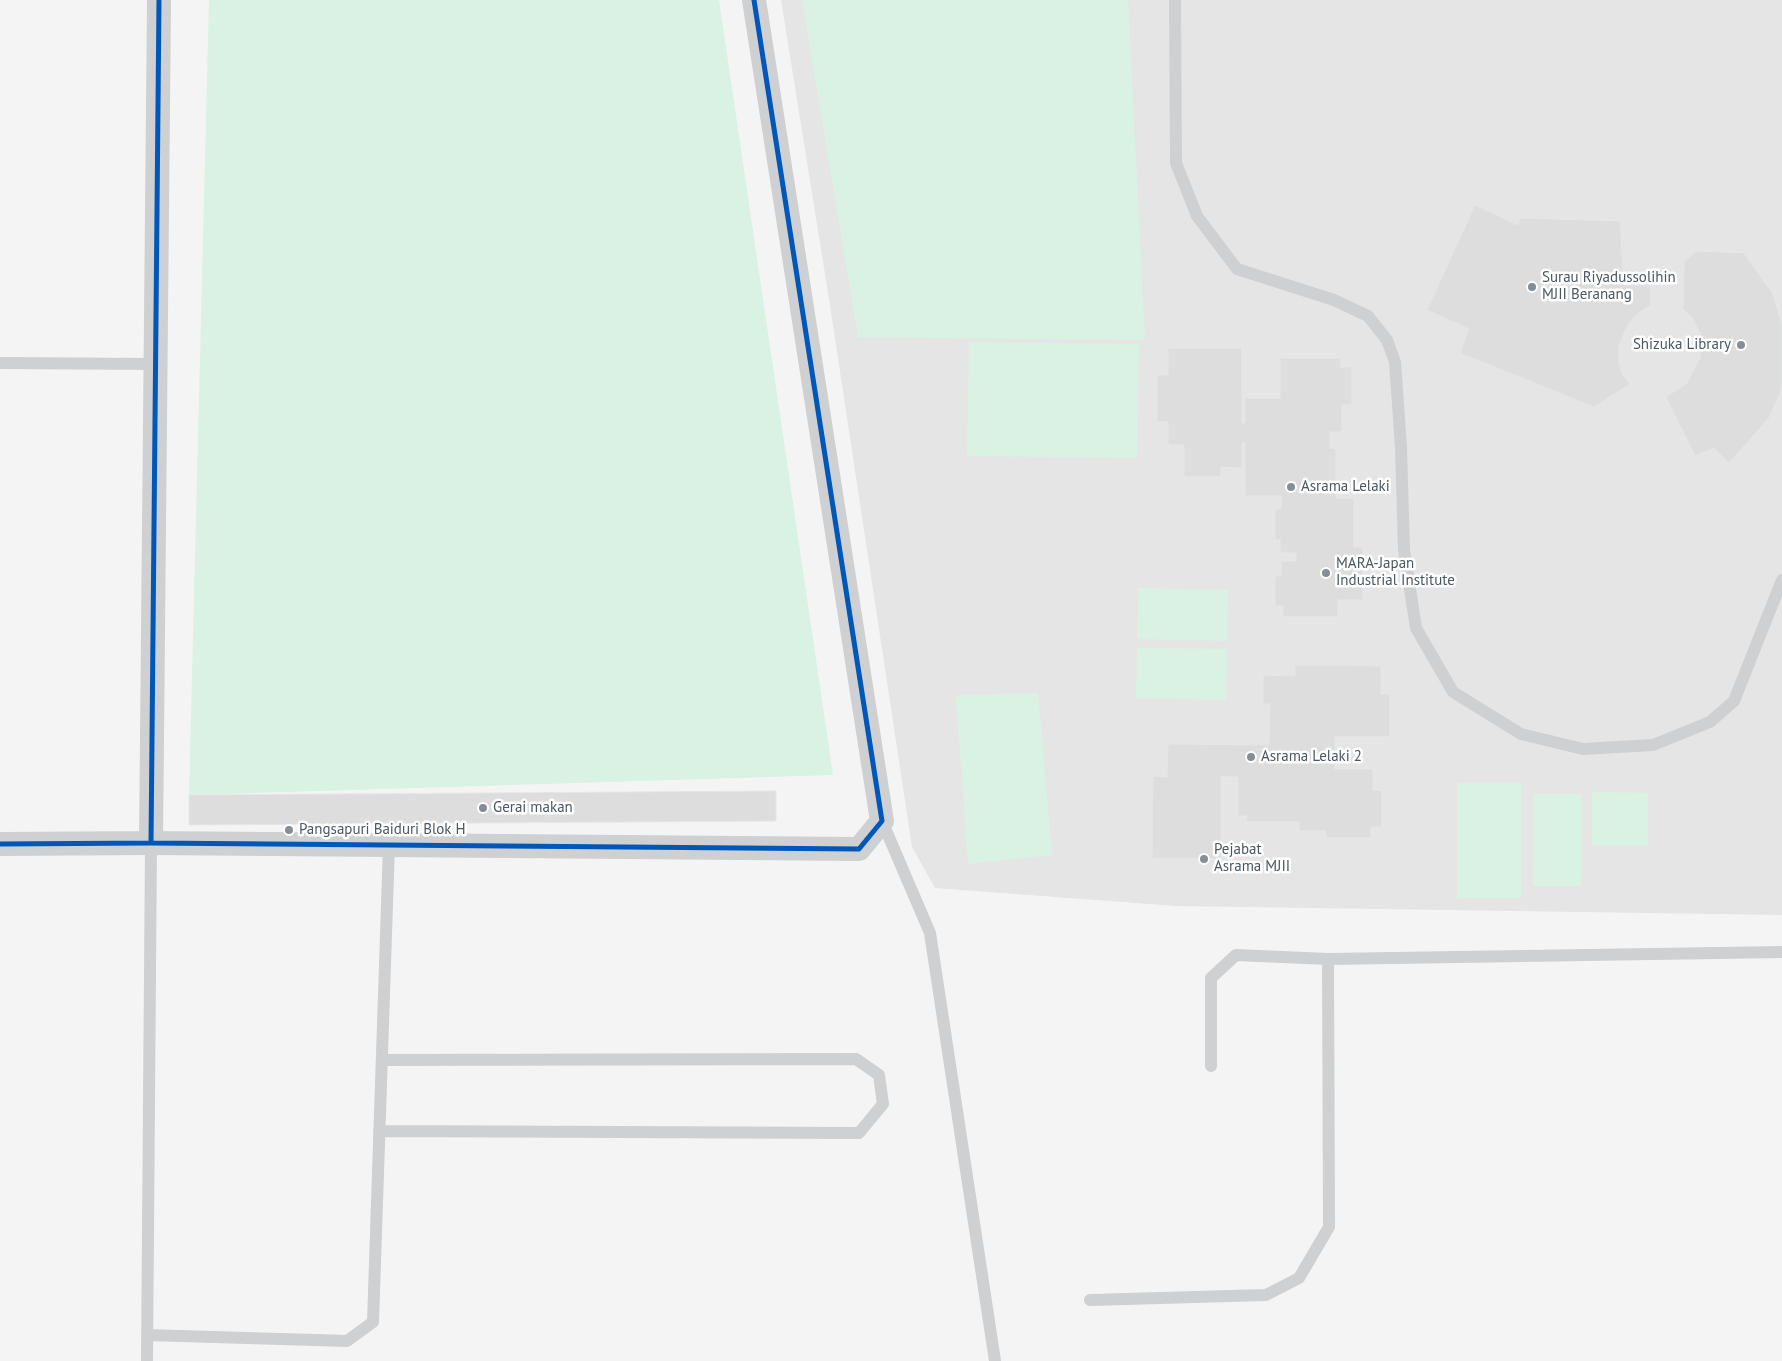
<!DOCTYPE html>
<style>
body{margin:0}
canvas{display:block;background:#f4f4f4}
</style>
<canvas width="1782" height="1361"></canvas>
<script>
const g = document.querySelector('canvas').getContext('2d');
g.lineJoin = 'round';
function paint(path, color) {
  g.fillStyle = color;
  g.fill(path, 'evenodd');
}
function shape(rows) {
  const path = new Path2D();
  for (const r of rows) {
    path.moveTo(r[0], r[1]);
    for (let i = 2; i < r.length; i += 2) path.lineTo(r[i], r[i + 1]);
  }
  return path;
}
function stroke(path, color, width, dash) {
  g.strokeStyle = color;
  g.lineWidth = width;
  g.lineCap = dash ? 'butt' : 'round';
  g.setLineDash(dash || []);
  g.stroke(path);
}
function label(font, color, halo, rows, align = 'center') {
  g.font = font + ' "PT Sans",sans-serif';
  g.lineWidth = 5;
  g.setLineDash([]);
  g.textBaseline = 'middle';
  g.strokeStyle = halo;
  g.fillStyle = color;
  for (const [text, x, y, turn = 0] of rows) {
    g.save();
    g.translate(x, y);
    g.rotate((+turn || 0) * Math.PI / 180);
    g.textAlign = isNaN(turn) ? turn : align;
    if (halo) g.strokeText(text, 0, 0);
    g.fillText(text, 0, 0);
    g.restore();
  }
}
paint(shape([
 [781,0,1782,0,1782,915,1176,906,935,888,912,847,829,299]
]), '#e6e5e6');
paint(shape([
 [209,0,719,0,833,775,189,795],
 [802,0,1128,0,1145,340,858,337],
 [969,342,1139,344,1137,458,967,456],
 [1138,588,1228,590,1227,641,1137,639],
 [1137,648,1227,649,1226,700,1136,698],
 [1038,693,1052,855,968,864,956,695],
 [1457,783,1521,783,1521,898,1457,898],
 [1592,792,1648,793,1648,846,1592,845],
 [1534,794,1582,794,1581,886,1533,886]
]), '#d9f2e3');
const building = shape([
 [1475,205,1518,225,1520,218,1620,221,1624,285,1650,285,1651,305,1641,311,1633,318,1625,330,1619,346,1619,364,1623,375,1630,384,1594,407,1460,353,1469,329,1427,310,1475,205],
 [1696,251,1744,253,1773,294,1782,324,1782,388,1769,418,1729,463,1714,448,1695,456,1666,397,1687,383,1700,358,1700,333,1692,318,1683,309,1684,262,1696,251],
 [1168,348,1242,348,1242,423,1245,423,1245,398,1280,398,1280,358,1341,358,1341,367,1352,367,1352,405,1342,405,1342,432,1330,432,1330,448,1336,449,1336,498,1354,498,1354,547,1363,547,1363,600,1338,600,1338,617,1283,617,1283,606,1275,606,1275,576,1281,576,1281,561,1296,561,1296,553,1280,553,1280,540,1275,540,1275,509,1281,509,1282,496,1245,496,1245,443,1242,443,1242,468,1221,467,1221,477,1184,477,1184,445,1168,445,1168,422,1157,422,1157,375,1168,375,1168,348],
 [1295,665,1381,666,1381,694,1390,694,1390,737,1335,737,1335,769,1373,769,1373,790,1382,791,1382,827,1371,827,1371,838,1326,838,1326,831,1299,831,1299,822,1246,822,1247,816,1238,816,1238,777,1221,777,1221,859,1152,858,1153,776,1167,777,1168,744,1269,745,1270,704,1263,704,1263,675,1295,676,1295,665],
 [776,791,776,821,189,825,189,795,776,791]
]);
paint(building, '#ddddde');
stroke(building, '#e5e6e7', 1);
stroke(shape([
 [1175,0,1176,163,1197,216,1237,269,1334,300,1368,316,1387,340,1395,362,1401,447,1404,550,1416,628,1453,692,1521,734,1583,749,1653,745,1710,722,1734,701,1782,580],
 [0,363,155,364],
 [882,821,930,933,995,1361],
 [1211,1066,1211,978,1236,955,1328,959,1782,952],
 [379,1131,859,1133,883,1104,879,1075,856,1059,382,1060],
 [1090,1300,1266,1295,1299,1278,1329,1227,1328,959],
 [147,1335,347,1341,373,1322,389,845],
 [147,1361,151,843]
]), '#ced0d2', 12);
stroke(shape([
 [151,843,159,0],
 [0,844,151,843,859,849,882,821,754,0]
]), '#ced0d2', 24);
stroke(shape([
 [151,843,159,0],
 [0,844,151,843,859,849,882,821,754,0]
]), '#0057b8', 5);
for (const [x, y, r, color] of [
 [1532,287,5,"#868d94"],
 [1741,345,5,"#868d94"],
 [1291,487,5,"#868d94"],
 [1326,573,5,"#868d94"],
 [1251,757,5,"#868d94"],
 [483,808,5,"#868d94"],
 [289,830,5,"#868d94"],
 [1204,859,5,"#868d94"]
]) {
  const dot = new Path2D();
  dot.arc(x, y, r, 0, 2 * Math.PI);
  g.fillStyle = color;
  g.fill(dot);
  stroke(dot, '#fff', 2);
}
label('15px', '#4a5661', '#fff', [
 ["Surau Riyadussolihin",1542,278],
 ["MJII Beranang",1542,295],
 ["Shizuka Library",1731,345,"right"],
 ["Asrama Lelaki",1301,487],
 ["MARA-Japan",1336,564],
 ["Industrial Institute",1336,581],
 ["Asrama Lelaki 2",1261,757],
 ["Gerai makan",493,808],
 ["Pangsapuri Baiduri Blok H",299,830],
 ["Pejabat",1214,850],
 ["Asrama MJII",1214,867]
], 'left');
</script>
